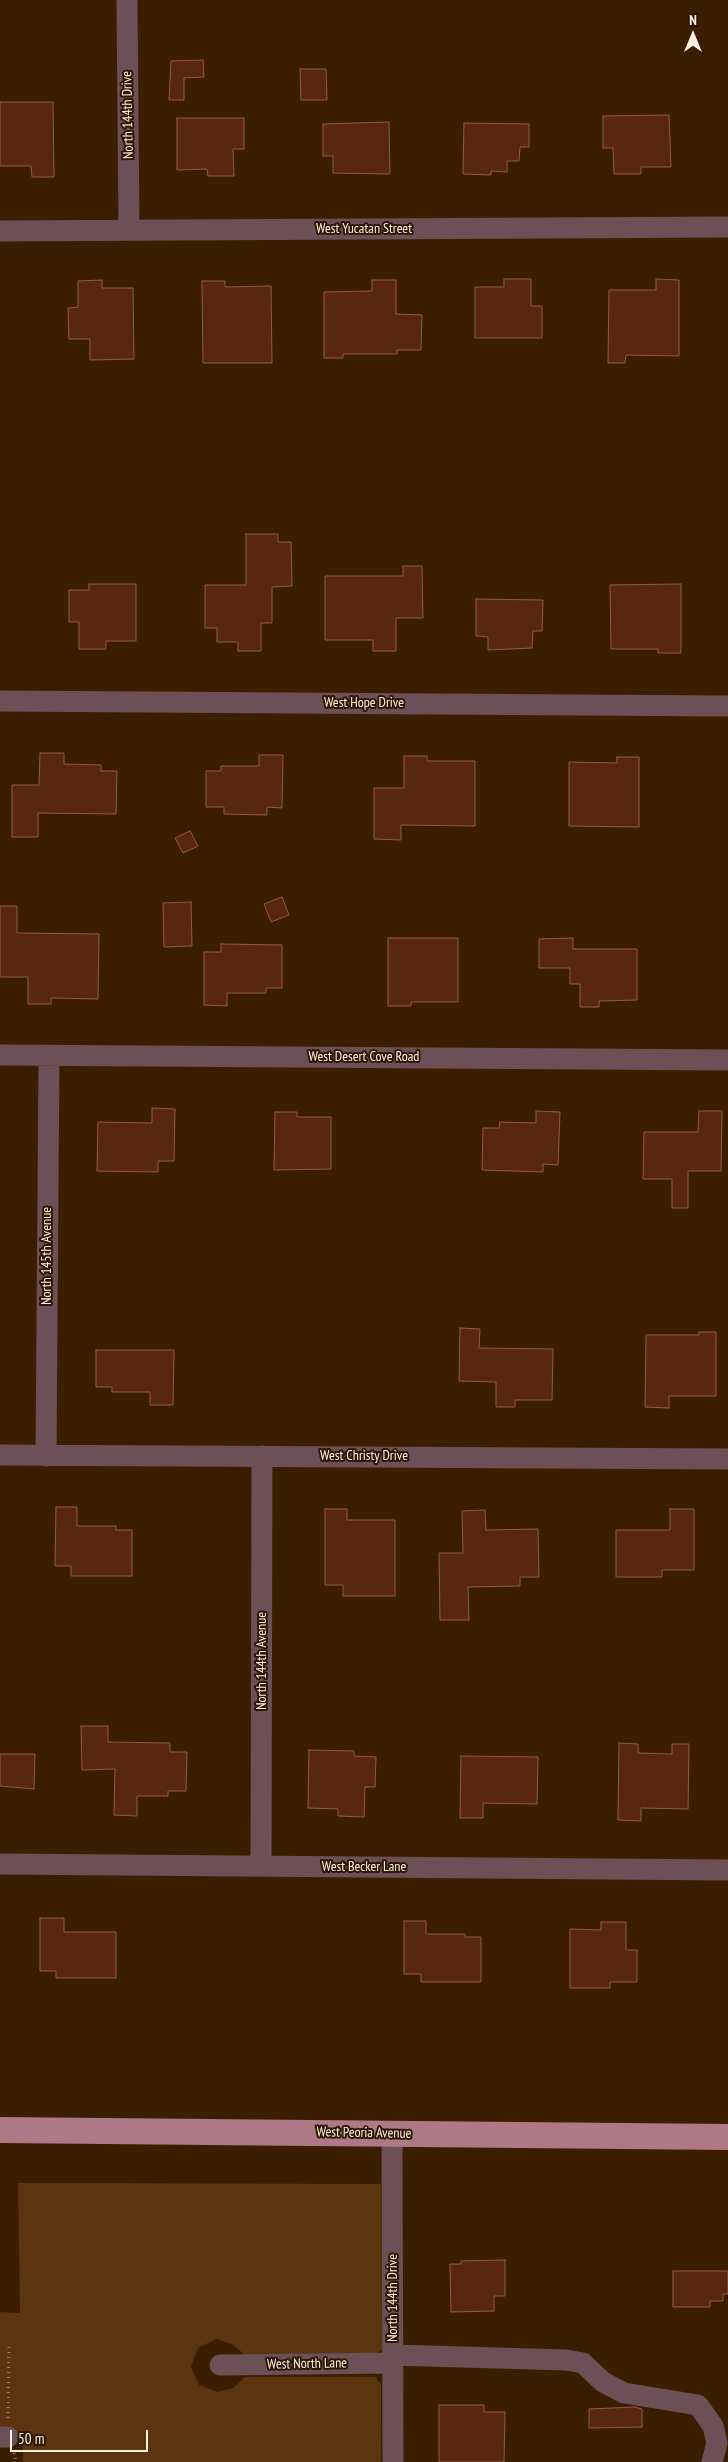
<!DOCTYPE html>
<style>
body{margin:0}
#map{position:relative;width:728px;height:2462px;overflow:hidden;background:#3b1e00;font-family:"PT Sans Narrow",sans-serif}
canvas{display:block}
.north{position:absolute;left:668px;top:10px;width:50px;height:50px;-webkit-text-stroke:4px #2c1703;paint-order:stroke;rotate:0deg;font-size:14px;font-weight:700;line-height:20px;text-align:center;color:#fff0e3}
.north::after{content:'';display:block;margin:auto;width:18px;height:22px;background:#fff0e3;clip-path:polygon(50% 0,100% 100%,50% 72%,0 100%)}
.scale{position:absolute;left:10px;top:2430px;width:138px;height:22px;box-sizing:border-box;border:2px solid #fff0e3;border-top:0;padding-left:6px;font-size:15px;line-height:18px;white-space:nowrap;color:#fff0e3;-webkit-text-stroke:4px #2c1703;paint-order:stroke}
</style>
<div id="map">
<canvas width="728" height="2462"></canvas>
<div class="north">N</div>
<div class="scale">50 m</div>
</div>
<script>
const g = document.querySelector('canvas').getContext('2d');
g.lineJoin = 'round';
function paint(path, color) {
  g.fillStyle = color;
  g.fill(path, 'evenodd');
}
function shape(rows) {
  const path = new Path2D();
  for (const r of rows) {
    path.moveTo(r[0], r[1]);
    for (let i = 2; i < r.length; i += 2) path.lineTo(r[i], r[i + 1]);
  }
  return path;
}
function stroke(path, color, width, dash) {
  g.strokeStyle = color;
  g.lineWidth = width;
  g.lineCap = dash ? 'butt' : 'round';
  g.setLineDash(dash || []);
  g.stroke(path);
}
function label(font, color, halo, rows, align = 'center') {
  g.font = font + ' "PT Sans Narrow",sans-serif';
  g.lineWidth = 4;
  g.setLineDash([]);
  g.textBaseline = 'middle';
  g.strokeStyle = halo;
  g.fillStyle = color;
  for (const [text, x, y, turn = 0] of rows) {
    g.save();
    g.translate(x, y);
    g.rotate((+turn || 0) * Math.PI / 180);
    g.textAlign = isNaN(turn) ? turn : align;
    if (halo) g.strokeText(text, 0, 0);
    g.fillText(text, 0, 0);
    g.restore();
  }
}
paint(shape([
 [18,2183,381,2184,382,2350,375,2355,245,2355,232,2344,216,2339,198,2348,191,2367,199,2385,218,2392,233,2388,245,2377,375,2377,381,2384,381,2462,23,2462,23,2434,0,2434,0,2312,20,2313]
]), '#5a3510');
const building = shape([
 [203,60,204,77,184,78,184,100,169,100,171,61,203,60],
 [300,69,326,69,327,100,301,100,300,69],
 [0,102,53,102,54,177,32,177,31,166,0,166,0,102],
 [669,115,671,167,641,167,641,174,614,174,613,148,603,148,603,116,669,115],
 [177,118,244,118,244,149,233,149,234,176,208,176,207,169,177,170,177,118],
 [389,122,390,174,333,173,333,156,323,156,323,124,389,122],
 [464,123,529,124,529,147,520,147,519,161,507,161,507,172,491,171,491,175,463,174,464,123],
 [504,279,531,279,531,306,542,306,542,338,475,338,475,287,504,287,504,279],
 [656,279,679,280,679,356,626,355,625,363,608,363,609,290,656,290,656,279],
 [102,280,102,288,133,288,134,359,90,360,90,339,69,339,68,308,78,307,78,281,102,280],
 [372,280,396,280,396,314,422,315,421,350,397,350,397,354,343,354,343,358,324,358,324,292,372,291,372,280],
 [202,281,225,281,225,287,271,286,272,363,203,363,202,281],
 [246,534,278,534,278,542,291,542,292,586,272,587,272,623,261,623,261,651,238,651,238,642,217,642,217,628,205,628,205,585,246,585,246,534],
 [403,566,422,566,423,618,396,618,396,651,373,651,373,640,325,640,325,576,403,576,403,566],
 [89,584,136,584,136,641,106,641,106,649,79,649,79,622,69,622,69,590,89,590,89,584],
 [681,584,681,653,658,653,658,649,611,649,610,585,681,584],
 [476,599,543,600,542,631,533,631,532,648,488,650,488,637,476,636,476,599],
 [40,753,64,753,64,764,101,765,101,771,117,771,116,814,38,813,38,837,12,837,12,785,39,785,40,753],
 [259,755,283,755,282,808,267,807,267,815,224,814,224,807,206,807,206,771,221,771,221,766,259,766,259,755],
 [404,756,427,756,427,761,475,761,475,826,401,825,401,840,374,839,374,788,404,788,404,756],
 [617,757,639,757,639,827,569,826,569,762,617,763,617,757],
 [190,831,198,846,183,853,175,838,190,831],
 [282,897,289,915,271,922,264,904,282,897],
 [191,902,192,946,164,947,163,903,191,902],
 [0,906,17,906,17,933,99,934,98,999,51,998,51,1004,28,1004,28,977,0,977,0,906],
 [388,938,458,938,458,1002,411,1002,411,1006,388,1006,388,938],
 [573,938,573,949,637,949,637,1000,599,1001,599,1007,580,1007,580,984,570,984,570,968,539,968,539,939,573,938],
 [221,944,282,945,282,988,266,988,266,993,227,993,227,1006,204,1005,204,952,221,952,221,944],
 [152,1108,175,1109,174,1161,158,1161,158,1172,97,1171,98,1122,152,1123,152,1108],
 [536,1111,560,1112,558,1165,543,1164,543,1172,482,1170,483,1128,499,1128,500,1122,536,1123,536,1111],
 [699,1111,722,1111,721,1171,688,1171,688,1208,672,1208,672,1179,643,1179,644,1132,698,1132,699,1111],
 [275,1112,297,1112,297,1117,331,1117,331,1169,274,1170,275,1112],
 [460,1328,480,1329,479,1348,553,1349,552,1400,515,1400,515,1407,496,1407,496,1382,459,1381,460,1328],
 [699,1332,716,1332,716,1396,669,1396,669,1408,645,1407,646,1335,699,1335,699,1332],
 [96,1350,174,1350,173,1405,150,1405,150,1392,112,1392,112,1387,96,1387,96,1350],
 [56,1507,77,1507,77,1526,116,1526,116,1530,132,1530,132,1576,71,1576,71,1566,55,1566,56,1507],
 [325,1509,347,1509,347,1520,395,1520,395,1596,343,1596,343,1585,325,1585,325,1509],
 [670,1509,694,1509,694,1570,662,1570,662,1577,616,1577,616,1530,670,1530,670,1509],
 [485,1510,486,1530,538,1529,539,1577,520,1577,520,1586,468,1587,469,1620,440,1620,439,1553,463,1553,462,1511,485,1510],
 [81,1726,108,1726,108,1742,170,1743,170,1752,187,1752,186,1791,168,1791,168,1796,137,1796,137,1816,114,1815,115,1769,82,1770,81,1726],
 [619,1743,638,1744,638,1753,672,1754,672,1744,689,1744,688,1809,641,1808,641,1821,618,1820,619,1743],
 [309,1750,354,1751,354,1756,376,1757,375,1787,365,1787,364,1817,338,1816,338,1809,308,1808,309,1750],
 [0,1754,35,1754,34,1789,0,1786,0,1754],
 [461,1756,538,1757,537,1804,483,1803,483,1818,460,1818,461,1756],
 [40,1918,64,1918,64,1932,116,1932,116,1978,56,1978,56,1971,40,1971,40,1918],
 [404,1921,426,1921,426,1934,465,1934,465,1937,481,1937,481,1982,421,1982,421,1974,404,1974,404,1921],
 [601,1922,626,1922,626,1950,637,1950,637,1982,610,1982,610,1988,570,1988,570,1929,601,1930,601,1922],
 [505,2260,505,2296,494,2296,494,2311,451,2312,450,2264,461,2264,461,2261,505,2260],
 [673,2271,728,2271,728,2294,723,2294,723,2301,710,2301,710,2307,673,2307,673,2271],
 [439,2405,484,2405,484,2412,505,2412,504,2462,439,2462,439,2405],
 [635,2407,642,2409,642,2427,589,2428,589,2409,635,2407]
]);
paint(building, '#592612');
stroke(building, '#925c47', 1);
stroke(shape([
 [8,2418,9,2347],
 [14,2453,16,2462]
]), '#9a846e', 3, [1, 4]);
stroke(shape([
 [127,0,129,230],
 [0,231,728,227],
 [0,701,728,706],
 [0,1055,728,1060],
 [0,1455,728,1459],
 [46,1456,49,1056],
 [0,1864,728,1870],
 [261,1866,262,1456],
 [392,2134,393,2462],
 [393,2355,566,2360,583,2363,603,2382,624,2393,698,2405,713,2426,717,2443,712,2462],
 [220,2365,393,2363],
 [0,2437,8,2437]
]), '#6b5057', 21);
stroke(shape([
 [0,2130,728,2137]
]), '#ae7987', 26);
label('14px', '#fff0e3', '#2c1703', [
 ["North 144th Drive",128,115,-91],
 ["West Yucatan Street",364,229],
 ["West Hope Drive",364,703],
 ["West Desert Cove Road",364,1057],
 ["North 145th Avenue",47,1256,-90],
 ["West Christy Drive",364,1456],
 ["North 144th Avenue",262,1661,-90],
 ["West Becker Lane",364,1867],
 ["West Peoria Avenue",364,2133,1],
 ["North 144th Drive",393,2298,-90],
 ["West North Lane",307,2364,-1]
]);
</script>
